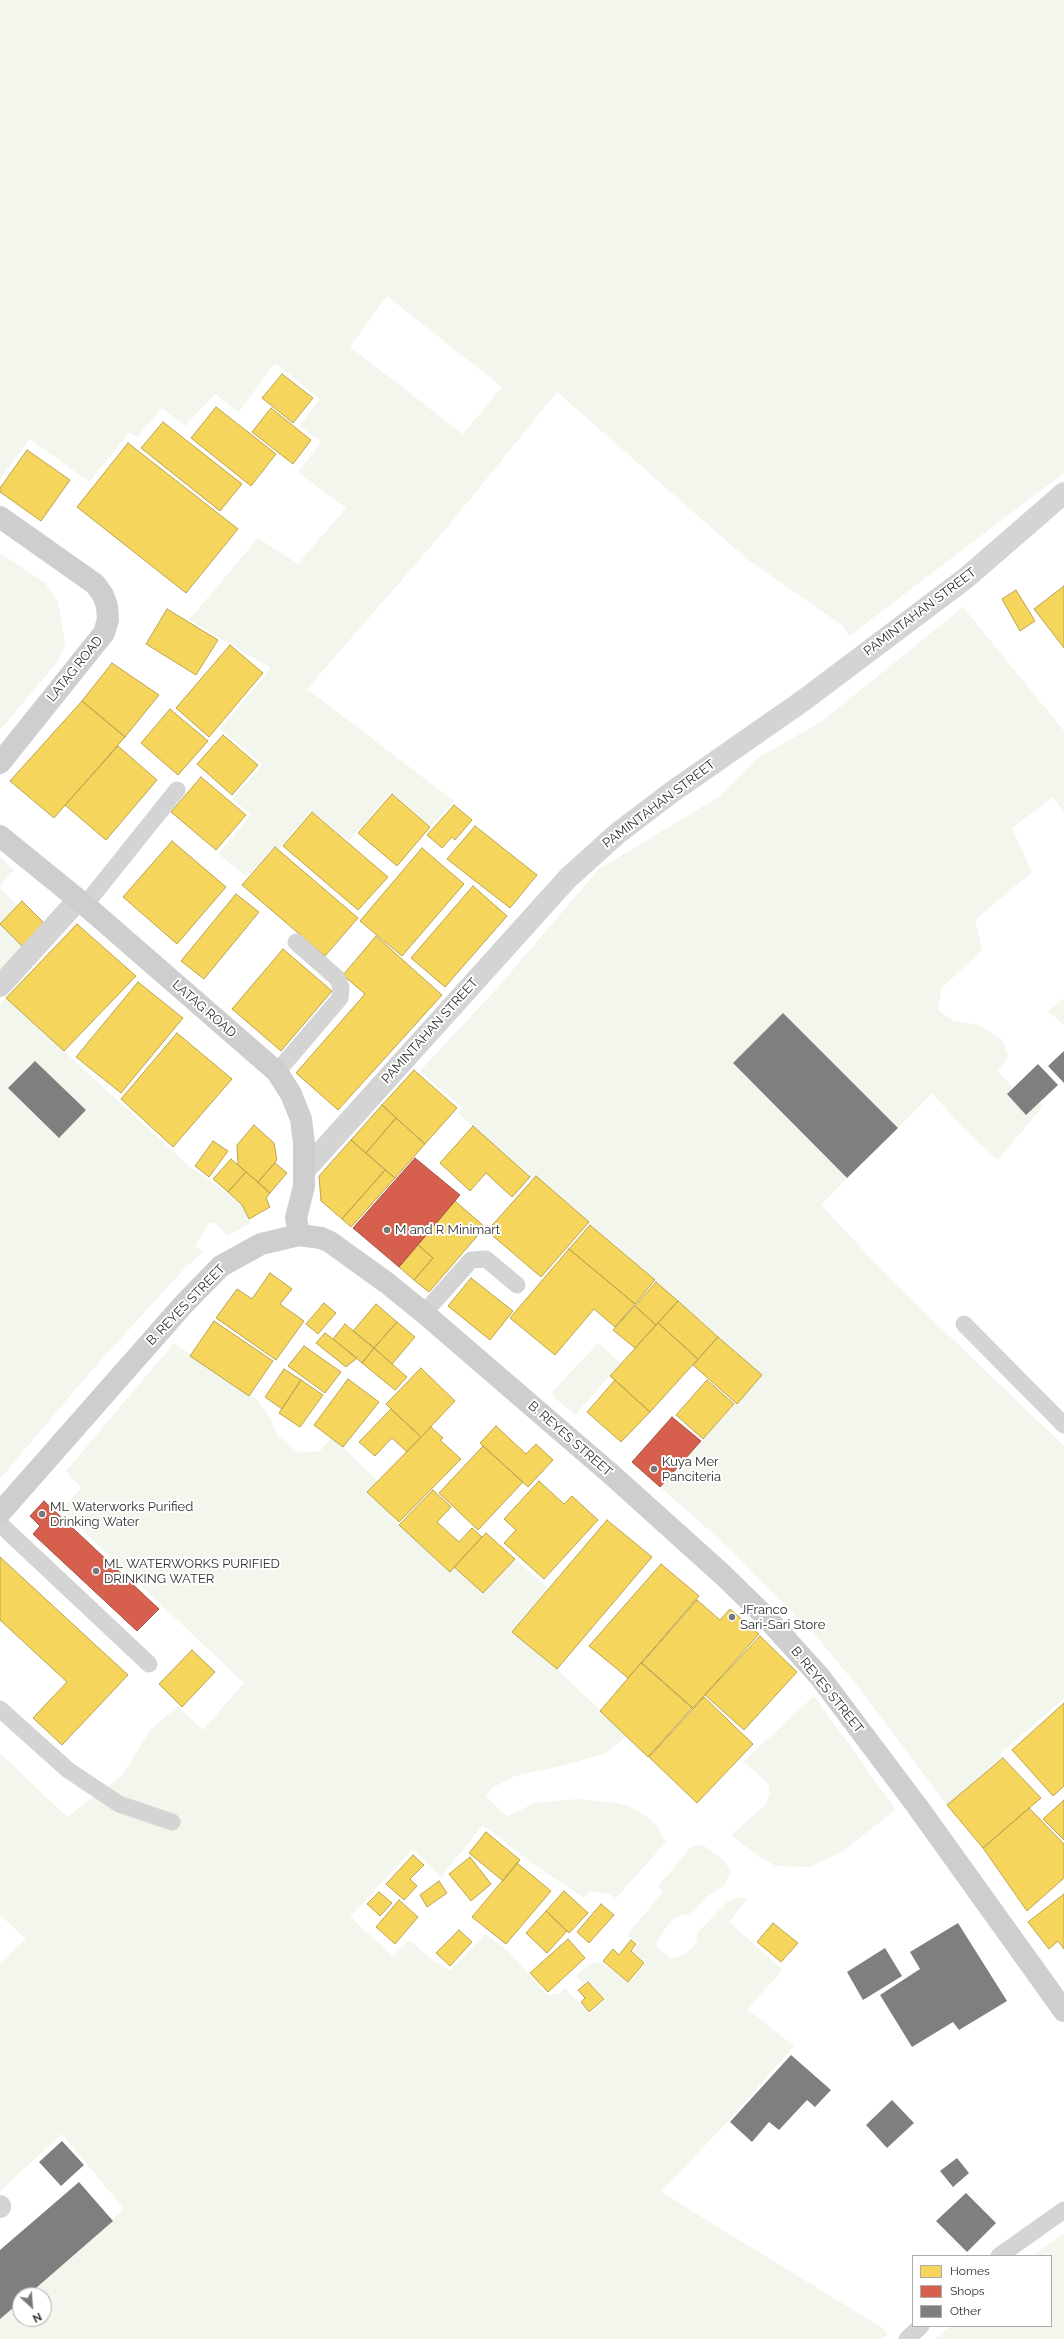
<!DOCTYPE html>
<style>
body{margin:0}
#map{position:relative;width:1064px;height:2339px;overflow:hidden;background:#fff;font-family:Raleway,sans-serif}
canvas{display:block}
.legend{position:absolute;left:912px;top:2255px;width:140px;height:72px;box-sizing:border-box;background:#fff;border:1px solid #acacac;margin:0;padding:5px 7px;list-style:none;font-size:12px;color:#303030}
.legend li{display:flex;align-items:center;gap:8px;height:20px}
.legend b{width:20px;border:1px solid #acacac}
.north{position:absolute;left:12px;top:2287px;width:40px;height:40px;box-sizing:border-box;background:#fff;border:1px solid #acacac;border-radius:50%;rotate:154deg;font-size:11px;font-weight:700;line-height:16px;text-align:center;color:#303030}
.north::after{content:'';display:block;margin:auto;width:14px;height:18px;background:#787878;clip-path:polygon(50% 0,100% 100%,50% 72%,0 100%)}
</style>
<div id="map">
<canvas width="1064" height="2339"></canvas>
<ul class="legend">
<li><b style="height:11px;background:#f6d55c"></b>Homes</li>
<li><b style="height:11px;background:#d6604d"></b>Shops</li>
<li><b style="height:11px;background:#7f7f7f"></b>Other</li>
</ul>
<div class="north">N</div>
</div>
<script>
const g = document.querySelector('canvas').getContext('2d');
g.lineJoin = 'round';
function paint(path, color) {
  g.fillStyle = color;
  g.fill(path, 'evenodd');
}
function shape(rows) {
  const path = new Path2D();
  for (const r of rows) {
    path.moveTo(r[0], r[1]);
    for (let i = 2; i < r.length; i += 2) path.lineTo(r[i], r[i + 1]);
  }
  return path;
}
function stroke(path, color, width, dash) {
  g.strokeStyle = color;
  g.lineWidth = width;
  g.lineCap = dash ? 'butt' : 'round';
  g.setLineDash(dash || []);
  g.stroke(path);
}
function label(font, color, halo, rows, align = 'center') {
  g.font = font + ' Raleway,sans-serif';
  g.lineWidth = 4;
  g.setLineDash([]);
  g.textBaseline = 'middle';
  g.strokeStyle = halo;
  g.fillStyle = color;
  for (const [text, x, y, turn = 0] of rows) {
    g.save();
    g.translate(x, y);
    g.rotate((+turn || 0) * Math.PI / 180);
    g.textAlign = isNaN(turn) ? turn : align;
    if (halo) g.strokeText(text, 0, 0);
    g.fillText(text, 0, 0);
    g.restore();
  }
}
paint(shape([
 [0,0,1064,0,1064,473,849,636,843,626,747,559,557,392,440,536,307,689,454,801,431,826,391,792,349,841,311,810,279,849,274,846,247,877,218,854,251,815,232,799,262,765,220,729,271,668,189,620,258,538,298,564,346,508,298,472,321,442,299,426,320,399,275,363,239,412,215,394,185,426,162,408,137,437,129,433,89,482,30,439,0,479],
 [387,296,502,387,463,434,350,347],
 [0,553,45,583,58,602,65,644,59,660,0,730],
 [963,607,1064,731,1064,812,1053,797,1012,828,1032,872,975,920,982,950,942,988,938,1010,954,1021,980,1025,1003,1041,1008,1056,998,1071,1013,1088,1007,1094,1026,1114,1039,1101,1043,1106,998,1160,965,1130,932,1093,898,1128,783,1013,733,1063,847,1178,821,1205,894,1283,1064,1446,1064,1698,1000,1754,1003,1758,947,1805,860,1689,816,1636,728,1547,660,1487,762,1375,536,1176,533,1179,530,1177,458,1113,462,1108,420,1071,499,986,599,869,720,796,758,758,821,722],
 [0,857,14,870,0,886],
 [0,887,17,906,0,924],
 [0,924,22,946,0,973],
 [6,998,188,1165,227,1193,241,1205,251,1223,227,1236,217,1224,210,1222,195,1246,203,1252,185,1268,91,1371,0,1479,0,1004],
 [35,1061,86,1110,59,1138,8,1088],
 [1064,998,1064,1025,1048,1011],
 [174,1343,257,1400,270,1418,277,1435,299,1453,320,1451,331,1438,343,1447,378,1481,368,1492,399,1525,454,1567,483,1593,515,1559,549,1589,512,1632,557,1669,627,1736,604,1754,565,1765,515,1776,492,1788,486,1797,507,1816,535,1803,577,1799,618,1803,634,1808,655,1823,666,1842,616,1898,609,1894,590,1891,584,1898,533,1864,483,1825,441,1877,413,1849,350,1917,393,1956,409,1940,428,1956,450,1971,485,1934,508,1951,547,1994,558,1994,565,1988,589,2014,606,1999,588,1980,583,1983,576,1975,589,1964,601,1962,629,1983,646,1963,633,1951,639,1944,627,1935,663,1892,658,1887,689,1849,696,1845,704,1846,725,1861,730,1872,725,1885,708,1896,688,1915,682,1915,672,1920,657,1940,657,1947,671,1959,683,1955,694,1946,697,1940,697,1933,726,1903,736,1897,747,1899,729,1922,783,1970,747,2009,794,2046,730,2119,661,2192,881,2327,888,2334,882,2339,0,2339,0,2319,20,2302,20,2319,44,2319,44,2295,28,2295,124,2209,62,2134,0,2191,0,1963,26,1939,0,1915,0,1753,67,1817,122,1776,150,1730,178,1706,203,1730,244,1683,61,1510,81,1488,66,1471],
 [597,1344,599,1344,621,1363,575,1415,554,1397,553,1391],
 [814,1696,896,1810,841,1852,826,1860,809,1867,776,1866,758,1856,731,1835,766,1804,770,1793,768,1783,743,1762],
 [1064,2233,1064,2339,935,2339,950,2326,1051,2326,1051,2256,1032,2256]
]), '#f2f6ec');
const homes = shape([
 [282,374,313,398,293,423,262,398,282,374],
 [216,407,276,454,251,486,191,438,216,407],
 [271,408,311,440,293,464,252,432,271,408],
 [163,422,242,484,220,511,141,448,163,422],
 [128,443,238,529,186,593,77,507,128,443],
 [27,450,70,480,41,521,0,492,0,488,27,450],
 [1064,586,1064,648,1034,609,1064,586],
 [1016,590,1035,621,1020,631,1002,599,1016,590],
 [167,609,218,640,196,675,146,644,167,609],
 [230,645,263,673,209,737,176,708,230,645],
 [112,663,159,695,125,737,82,701,112,663],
 [82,701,125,737,54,818,10,781,82,701],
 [170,709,208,741,178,775,141,743,170,709],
 [223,735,258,765,232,795,197,764,223,735],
 [118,746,157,780,106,840,65,805,118,746],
 [201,777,246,815,216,850,171,812,201,777],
 [392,794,430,827,397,866,358,833,392,794],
 [454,805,472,820,455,840,452,837,442,848,427,835,454,805],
 [312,812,388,877,358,910,283,846,312,812],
 [475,826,537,875,510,908,447,859,475,826],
 [172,841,226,887,177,944,123,897,172,841],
 [275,847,358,918,325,956,242,885,275,847],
 [422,848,464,884,402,956,360,921,422,848],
 [473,886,507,916,445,987,411,958,473,886],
 [236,894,259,912,204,979,181,961,236,894],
 [22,901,44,923,22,946,0,924,22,901],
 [77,924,136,976,64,1051,6,998,77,924],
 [376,936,442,995,338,1110,296,1073,365,994,343,975,376,936],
 [283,949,332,991,281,1051,232,1009,283,949],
 [138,982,183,1018,121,1093,76,1057,138,982],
 [177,1033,232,1079,173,1147,121,1099,177,1033],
 [414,1070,457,1108,425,1144,382,1105,414,1070],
 [382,1105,396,1118,366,1153,351,1140,382,1105],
 [396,1118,425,1144,395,1178,366,1153,396,1118],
 [254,1125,274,1143,277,1160,258,1182,238,1165,237,1145,254,1125],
 [473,1126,530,1177,512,1197,486,1173,470,1191,440,1163,473,1126],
 [351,1140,385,1170,342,1219,321,1201,319,1176,351,1140],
 [213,1141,228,1151,209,1177,195,1166,213,1141],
 [231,1159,246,1172,228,1192,213,1179,231,1159],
 [275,1163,287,1173,270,1193,258,1182,275,1163],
 [385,1170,395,1178,351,1227,342,1219,385,1170],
 [246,1172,270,1193,266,1198,270,1207,249,1219,242,1205,228,1192,246,1172],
 [536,1176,589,1222,541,1277,487,1231,536,1176],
 [455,1201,485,1227,429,1292,414,1280,433,1258,418,1245,455,1201],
 [590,1225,655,1280,635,1304,569,1249,590,1225],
 [418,1245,433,1258,414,1280,399,1267,418,1245],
 [569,1249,635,1304,615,1327,594,1309,555,1355,510,1318,569,1249],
 [270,1273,292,1289,280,1304,304,1321,276,1360,216,1318,237,1289,252,1299,270,1273],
 [471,1278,513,1311,490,1340,448,1306,471,1278],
 [656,1282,678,1301,656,1325,635,1306,656,1282],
 [678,1301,718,1337,698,1359,658,1323,678,1301],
 [324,1303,336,1313,318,1334,306,1324,324,1303],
 [376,1304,397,1322,374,1348,353,1331,376,1304],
 [635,1306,656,1325,635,1348,613,1330,635,1306],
 [214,1321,273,1361,249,1396,190,1356,214,1321],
 [397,1322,415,1337,392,1364,374,1348,397,1322],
 [658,1323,698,1359,650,1412,610,1376,658,1323],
 [345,1324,374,1348,362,1363,333,1339,345,1324],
 [325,1333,333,1339,357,1358,346,1367,316,1343,325,1333],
 [718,1337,762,1375,737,1404,693,1365,718,1337],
 [304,1346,341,1372,325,1393,288,1366,304,1346],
 [374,1348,407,1377,395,1390,362,1363,374,1348],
 [421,1368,455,1401,421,1437,386,1404,421,1368],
 [284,1369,301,1380,282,1409,265,1397,284,1369],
 [348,1379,379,1402,343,1447,314,1425,348,1379],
 [301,1380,323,1395,300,1427,279,1413,301,1380],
 [615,1380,650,1412,621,1442,587,1412,615,1380],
 [707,1380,734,1404,703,1439,676,1415,707,1380],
 [391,1409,421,1437,407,1452,392,1438,375,1456,359,1442,391,1409],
 [496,1426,526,1454,536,1444,553,1460,528,1487,480,1443,496,1426],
 [431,1427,443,1438,440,1440,461,1459,399,1522,367,1492,431,1427],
 [483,1446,523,1482,478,1530,439,1493,483,1446],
 [539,1481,564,1504,572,1496,598,1520,544,1579,504,1543,516,1530,504,1519,539,1481],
 [433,1490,451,1507,437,1522,459,1542,472,1528,482,1537,450,1572,399,1525,433,1490],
 [607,1520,652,1557,557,1669,512,1632,607,1520],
 [486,1533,515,1559,483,1593,454,1567,486,1533],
 [0,1557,128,1675,62,1745,33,1718,67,1682,0,1620,0,1557],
 [661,1564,699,1596,628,1678,589,1646,661,1564],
 [697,1600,720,1620,730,1609,759,1634,693,1708,642,1663,697,1600],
 [760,1636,797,1672,744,1730,705,1695,760,1636],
 [192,1650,215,1672,182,1707,159,1684,192,1650],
 [641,1663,692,1708,648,1757,600,1711,641,1663],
 [704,1697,753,1744,697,1803,649,1757,704,1697],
 [1064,1703,1064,1786,1053,1796,1012,1750,1064,1703],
 [1003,1758,1041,1798,983,1848,947,1805,1003,1758],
 [1064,1800,1064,1840,1043,1819,1064,1800],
 [1029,1808,1064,1844,1064,1878,1027,1911,983,1848,1029,1808],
 [486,1832,520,1860,503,1881,469,1853,486,1832],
 [413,1855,424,1865,410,1879,417,1886,404,1900,386,1884,413,1855],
 [470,1857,491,1884,471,1901,449,1874,470,1857],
 [517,1863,551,1891,506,1944,472,1917,517,1863],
 [439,1881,447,1893,427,1907,420,1895,439,1881],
 [564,1891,588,1913,569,1933,546,1911,564,1891],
 [379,1892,392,1903,380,1916,367,1904,379,1892],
 [1064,1894,1064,1949,1058,1941,1049,1949,1028,1922,1064,1894],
 [399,1900,418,1917,395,1944,376,1927,399,1900],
 [601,1904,614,1915,589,1943,577,1932,601,1904],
 [546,1911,567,1931,547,1953,526,1933,546,1911],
 [773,1923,798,1943,781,1962,757,1942,773,1923],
 [459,1930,472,1942,450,1966,436,1953,459,1930],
 [568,1939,585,1958,548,1992,530,1973,568,1939],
 [631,1940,636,1944,631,1951,644,1963,628,1982,603,1961,613,1949,619,1955,631,1940],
 [588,1982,604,1999,589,2012,581,2002,585,1998,578,1990,588,1982]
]);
paint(homes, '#f6d55c');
stroke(homes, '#bba44f', 1);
const shops = shape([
 [415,1158,460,1195,399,1267,353,1228,415,1158],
 [672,1417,701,1441,660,1487,632,1462,672,1417],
 [44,1501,159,1609,137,1631,33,1534,40,1526,30,1516,44,1501]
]);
paint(shops, '#d6604d');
stroke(shops, '#a45244', 1);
paint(shape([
 [783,1013,898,1128,847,1178,733,1063],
 [1064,1051,1064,1083,1048,1066],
 [35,1061,86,1110,59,1138,8,1088],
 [1038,1064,1058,1085,1026,1115,1007,1094],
 [958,1923,1007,2001,959,2030,953,2022,912,2047,880,1995,920,1969,910,1952],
 [885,1948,902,1976,863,2000,847,1972],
 [791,2055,831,2090,815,2107,807,2100,779,2130,769,2122,752,2142,730,2122],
 [892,2100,914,2123,887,2148,866,2125],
 [62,2141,84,2165,61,2186,39,2162],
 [957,2158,969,2173,953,2187,940,2171],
 [79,2182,113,2221,28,2295,20,2295,20,2302,0,2319,0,2250],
 [966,2193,996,2223,967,2252,936,2221]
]), '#7f7f7f');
stroke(shape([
 [85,905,177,790],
 [277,1072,340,998,341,987,337,978,296,942],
 [424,1313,471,1260,486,1259,517,1285],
 [964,1324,1064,1425],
 [0,1524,149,1664],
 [0,1709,68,1770,119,1804,172,1822],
 [999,2256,1064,2210],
 [907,2339,921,2326]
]), '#d4d4d4', 17);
stroke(shape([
 [0,986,78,900],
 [305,1170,568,878,618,833,672,792,804,700,966,578,1064,493],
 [0,2207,0,2206]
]), '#d4d4d4', 22);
stroke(shape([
 [0,517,95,584,103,595,107,606,108,620,104,633,0,763],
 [0,836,85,905,277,1072,291,1094,301,1119,304,1143,304,1186,296,1218,299,1235],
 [0,1513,183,1305,221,1266,261,1244,299,1235,321,1238,330,1242,387,1283,424,1313,612,1475,723,1575,765,1616,820,1677,917,1806,1064,2011]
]), '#cecece', 22);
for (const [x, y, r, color] of [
 [387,1230,4,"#787878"],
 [654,1469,4,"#787878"],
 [42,1514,4,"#787878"],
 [96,1571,4,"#787878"],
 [732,1617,4,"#787878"]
]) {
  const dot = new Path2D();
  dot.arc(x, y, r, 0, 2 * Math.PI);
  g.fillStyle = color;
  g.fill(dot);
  stroke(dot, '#fff', 1.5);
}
label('13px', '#303030', '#fff', [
 ["PAMINTAHAN STREET",920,612,-37],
 ["LATAG ROAD",75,669,-51],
 ["PAMINTAHAN STREET",659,804,-37],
 ["LATAG ROAD",204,1009,41],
 ["PAMINTAHAN STREET",430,1031,-48],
 ["B. REYES STREET",186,1305,-46],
 ["B. REYES STREET",570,1439,41],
 ["B. REYES STREET",827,1690,51]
]);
label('13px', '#303030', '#fff', [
 ["M and R Minimart",395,1230],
 ["Kuya Mer",662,1462],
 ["Panciteria",662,1477],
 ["ML Waterworks Purified",50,1507],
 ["Drinking Water",50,1522],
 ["ML WATERWORKS PURIFIED",104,1564],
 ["DRINKING WATER",104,1579],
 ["JFranco",740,1610],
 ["Sari-Sari Store",740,1625]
], 'left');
</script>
